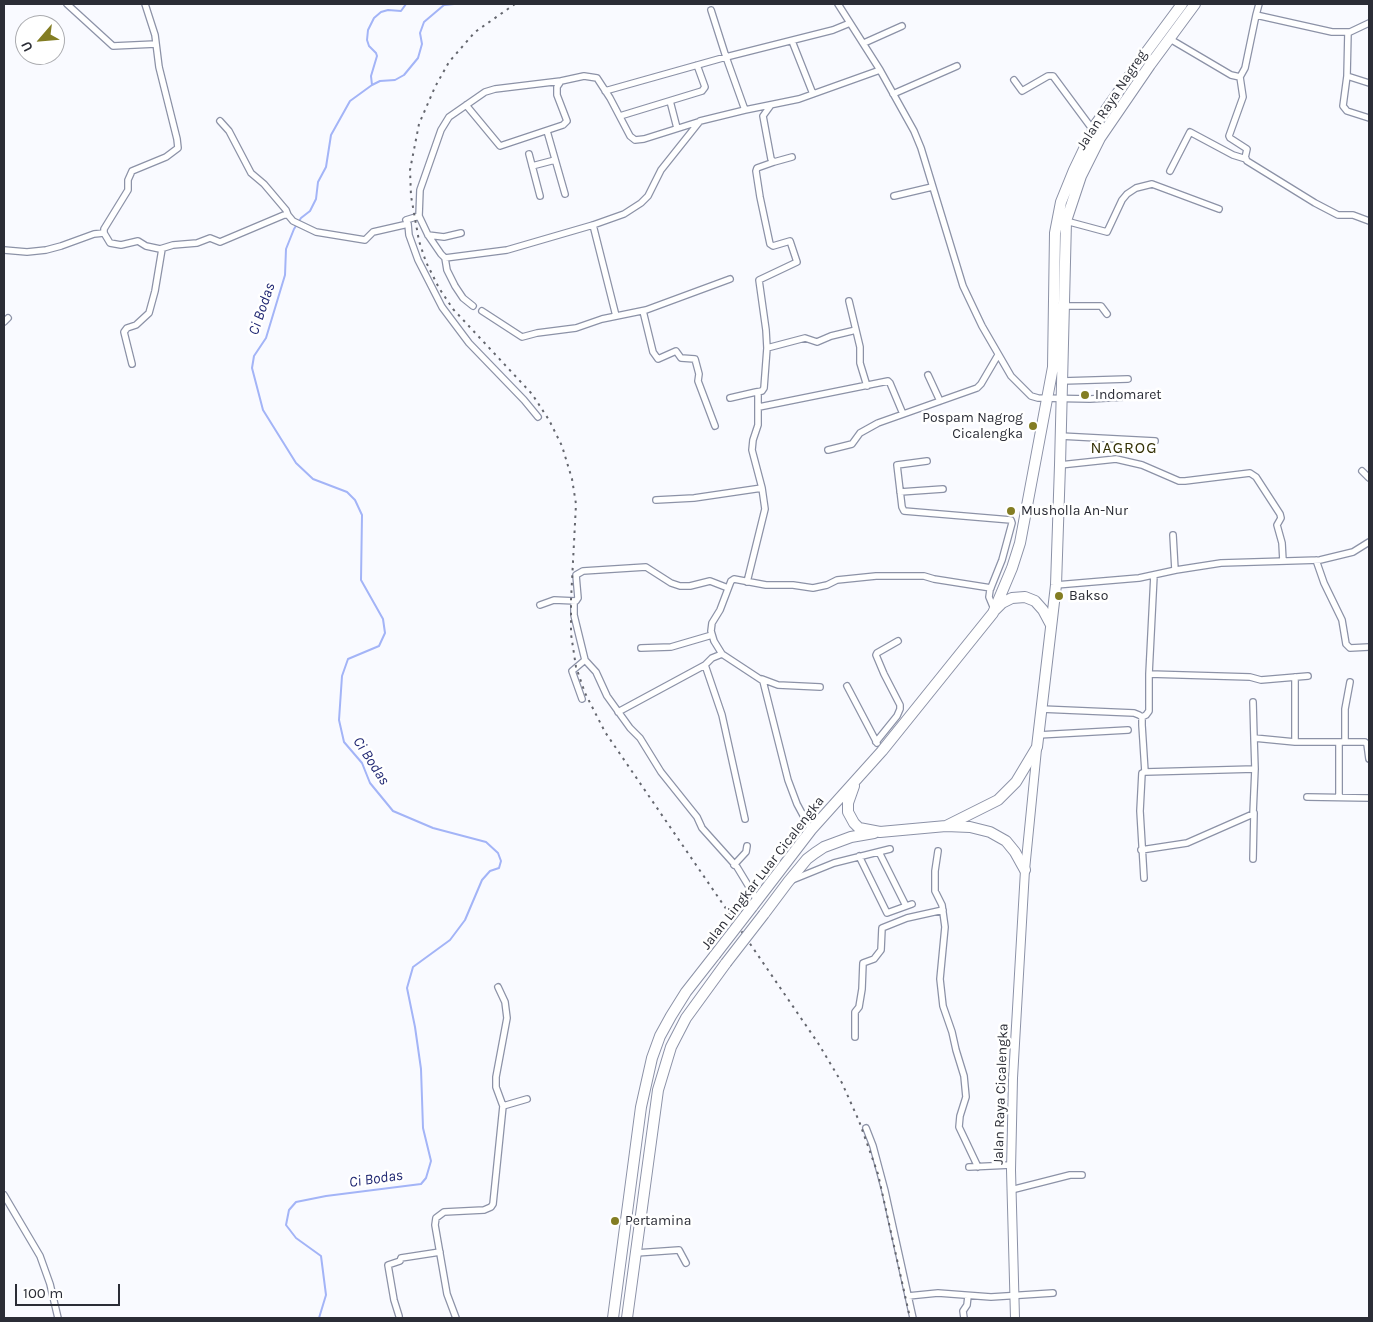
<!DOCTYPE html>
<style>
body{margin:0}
#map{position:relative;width:1373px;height:1322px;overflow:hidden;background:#f9faff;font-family:Karla,sans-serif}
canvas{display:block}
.frame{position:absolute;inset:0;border:5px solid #2b2d36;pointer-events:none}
.north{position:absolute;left:15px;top:15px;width:50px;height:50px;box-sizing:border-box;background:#fff;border:1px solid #aaabaf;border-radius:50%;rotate:243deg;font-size:14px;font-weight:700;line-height:20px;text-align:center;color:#2b2d36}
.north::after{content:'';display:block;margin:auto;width:18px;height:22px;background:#837d23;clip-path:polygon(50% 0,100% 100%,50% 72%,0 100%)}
.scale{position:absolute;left:15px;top:1284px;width:105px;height:22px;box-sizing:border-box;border:2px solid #2b2d36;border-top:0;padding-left:6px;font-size:15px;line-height:18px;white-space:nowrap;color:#2b2d36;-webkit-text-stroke:4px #fff;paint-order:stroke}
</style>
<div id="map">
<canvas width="1373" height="1322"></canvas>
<div class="frame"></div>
<div class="north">U</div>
<div class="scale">100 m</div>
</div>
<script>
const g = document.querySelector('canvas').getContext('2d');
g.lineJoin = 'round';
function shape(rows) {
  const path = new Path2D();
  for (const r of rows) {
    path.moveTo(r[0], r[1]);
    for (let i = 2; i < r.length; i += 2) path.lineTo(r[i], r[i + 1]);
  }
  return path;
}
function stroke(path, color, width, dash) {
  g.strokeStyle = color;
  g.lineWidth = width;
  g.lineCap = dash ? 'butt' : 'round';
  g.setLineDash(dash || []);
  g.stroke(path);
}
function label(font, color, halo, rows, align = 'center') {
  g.font = font + ' Karla,sans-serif';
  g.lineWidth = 5;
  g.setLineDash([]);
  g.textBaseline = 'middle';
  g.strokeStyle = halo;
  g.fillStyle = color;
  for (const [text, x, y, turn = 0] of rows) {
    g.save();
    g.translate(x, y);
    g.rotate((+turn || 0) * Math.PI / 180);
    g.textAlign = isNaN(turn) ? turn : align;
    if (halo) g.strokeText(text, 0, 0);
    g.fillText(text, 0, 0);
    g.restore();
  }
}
stroke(shape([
 [372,85,371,76,377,56,376,53,369,46,367,40,368,30,374,18,381,12,388,10,401,11,406,4],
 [319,1318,326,1295,321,1256,296,1238,286,1225,289,1210,296,1202,326,1196,421,1184,426,1178,431,1161,423,1128,421,1069,415,1027,407,988,413,967,450,940,465,920,482,880,490,871,499,868,501,861,498,853,486,842,433,828,393,811,370,783,362,763,344,742,339,720,342,676,348,659,379,646,385,633,383,619,361,580,362,515,355,500,347,492,313,479,296,463,263,410,252,368,254,356,266,338,285,275,286,249,294,229,301,218,310,211,316,199,318,182,326,167,331,135,350,101,372,85,380,81,395,80,404,75,418,58,422,44,420,33,424,22,444,5,454,4]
]), '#a3b4f7', 2);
const street = shape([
 [67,4,113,46,156,44],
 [145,4,155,35,159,67,177,139,178,148,166,157,132,171,128,180,128,190,104,229,104,233,110,243,121,245,138,241,146,246,160,249,173,245,197,243,210,238,220,242,284,215,288,215,293,221,316,232,365,240,373,232,408,224,406,220,419,216],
 [838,4,880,70],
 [711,10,726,57,833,30,850,23],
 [1256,15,1259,4],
 [1348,32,1347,76,1343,106,1347,111,1369,118],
 [1170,39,1231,75,1240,77,1245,68,1256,15,1332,32,1350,32,1369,23],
 [792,41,813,94],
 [864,43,902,26],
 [1347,76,1369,83],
 [1240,77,1243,97,1229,136,1230,138,1247,149,1245,158,1247,161,1315,203,1338,215,1353,215,1369,221],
 [1014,80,1022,91,1048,76,1053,76,1093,130],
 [605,91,726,57,745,110],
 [893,94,957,66],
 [670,101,677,128],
 [466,105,500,146,563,125,567,121,557,95,557,87,561,81,584,76,597,78,610,98,630,136,635,140,644,139,698,122],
 [771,105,763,116,771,159,774,162,792,157],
 [620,116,702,91,705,87,697,65],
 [220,121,229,131,251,173,264,184,286,210,288,215],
 [547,131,565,194],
 [529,154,540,196],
 [532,166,555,160],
 [1170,171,1190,132,1233,155,1246,159],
 [894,196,932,187],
 [1066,221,1107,232,1122,200,1127,194,1136,188,1152,184,1219,209],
 [408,224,409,235,418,260,442,307,469,343,524,400,538,417],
 [593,225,616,316],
 [428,235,444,237,461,233],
 [4,250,27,252,46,250,61,246,94,234,104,233],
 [445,258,507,250,593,225,624,214,641,203,648,196,661,170,700,121,745,110,799,99,880,70,914,131,921,148,963,286,982,326,1011,376,1031,396,1038,398,1090,399,1141,396],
 [849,301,860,347,860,363,867,386],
 [473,306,463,298,455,286,447,270,445,258,441,254,428,235,419,216,420,190,441,130,449,117,485,92,495,89,561,81],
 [1064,306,1101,306,1107,314],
 [482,311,522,337,537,333,576,328,602,319,646,310,730,279],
 [643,311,653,352,658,359,676,351,681,358,695,359,699,374,698,381,715,426],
 [4,322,8,318],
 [767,348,805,338,817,342,831,336,856,330],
 [132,364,124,332,127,328,136,325,149,313,155,291,162,249],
 [928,375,940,401],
 [1062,381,1128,379],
 [756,392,762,391,764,388,767,348,766,330,759,280,797,262,790,241,773,246,770,244,760,197,756,171,757,168,774,162],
 [730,398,756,392,758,394,758,425,753,440,752,450,762,488,765,509,747,582],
 [759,407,888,381,890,383,903,414],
 [1060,436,1155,441],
 [828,450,852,444,860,433,878,423,977,388,981,384,998,355],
 [927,461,897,465,902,507,904,511,1011,520,1012,523,1002,560,990,590,989,597,994,609],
 [1060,465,1116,459,1142,465,1179,481,1185,481,1250,473,1256,477,1280,514,1281,518,1277,525,1282,543,1283,561],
 [1362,471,1369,478],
 [900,492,943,489],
 [656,500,694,498,762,488],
 [1173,535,1175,570],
 [1316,560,1324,583,1342,620,1346,644,1350,648,1369,647],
 [1056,585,1139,578,1176,570,1221,563,1320,560,1353,552,1369,542],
 [574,602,574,615,585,660,596,672,607,696,630,728,640,738,661,772,697,817,702,828,737,867,757,900],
 [540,605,554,600,576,601,578,598,576,575,583,571,646,567,671,583,680,586,690,586,710,581,728,588],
 [641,648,671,647,712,635],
 [722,654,712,658,705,665,722,715,745,819],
 [1149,674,1250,677,1261,680,1308,676],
 [1295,677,1295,742],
 [762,679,778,685,820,687],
 [847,686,877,743],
 [582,699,572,671,585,660],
 [1253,702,1254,738],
 [1041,709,1134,713,1139,715,1142,717,1142,725,1145,772,1255,769,1254,738,1295,742,1365,742,1367,744,1369,759],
 [618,712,705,665],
 [1142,717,1146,715,1149,711,1149,674,1154,575],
 [1038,735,1128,730],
 [876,742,897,716,900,709,900,705,884,674,876,655,877,653,898,641],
 [1345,742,1345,709,1350,682],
 [1307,797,1369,798],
 [1339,797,1339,743],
 [811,830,797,804,788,780,763,681,722,654,714,641,711,631,712,623,720,610,731,581,734,579,766,585,793,585,813,588,827,585,837,580,876,576,924,576,934,579,991,588],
 [1141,850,1187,843,1253,814,1255,769],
 [938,851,935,871,935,891,942,905,945,927,940,979,943,1006,952,1032,956,1050,964,1076,966,1097,960,1116,959,1127,978,1167],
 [879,852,906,906],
 [859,856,887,913,912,904],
 [1253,859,1254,813],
 [734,865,746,852,747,846],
 [1144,878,1140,811,1142,773,1145,772],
 [792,880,834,863,890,849],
 [855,1037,855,1012,859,1007,862,989,863,963,874,959,881,950,882,928,907,918,943,910],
 [503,1106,527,1099],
 [866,1128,873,1146,885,1191,913,1318],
 [969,1167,1011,1165],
 [1011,1190,1070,1175,1082,1175],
 [4,1195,40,1256,50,1284,58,1318],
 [636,1253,679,1250,686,1263],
 [908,1296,938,1293,991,1297,1053,1293],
 [399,1316,394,1300,388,1265,400,1261,401,1258,440,1252],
 [456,1318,447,1294,435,1225,436,1218,444,1212,484,1210,491,1207,493,1204,503,1106,496,1087,496,1077,507,1018,505,1002,498,987],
 [964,1318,963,1311,967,1305,968,1296]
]);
const secondary = shape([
 [1015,1318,1011,1170,1013,1078,1025,870,1037,749]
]);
const highway = shape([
 [995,610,1002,603,1012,598,1025,597,1035,601,1043,610,1051,625],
 [854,786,848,803,848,812,854,823,859,828,880,832,946,826,970,827,990,832,1006,841,1015,852,1025,870],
 [946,826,998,800,1016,782,1037,747,1056,585,1060,465,1066,221,1081,176,1100,138,1150,65,1195,4],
 [752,907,811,830,882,751,993,613,1012,568,1020,543,1053,367,1055,233,1061,202,1074,170,1096,124,1142,58,1182,4],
 [764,914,788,882,807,859,815,853,824,847,851,837,874,833],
 [613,1318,641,1107,652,1058,660,1036,671,1016,686,992,715,955],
 [627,1318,658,1090,671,1047,686,1018,726,963]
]);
stroke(street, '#8c92a7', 8);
stroke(secondary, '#8c92a7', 10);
stroke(highway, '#8c92a7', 12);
stroke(street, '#fff', 5.5);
stroke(secondary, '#fff', 8);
stroke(highway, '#fff', 10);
stroke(shape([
 [515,4,475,32,449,62,435,87,419,124,410,170,411,196,419,241,426,262,439,288,453,309,532,394,549,420,562,446,572,479,576,504,571,600,571,634,576,667,585,693,605,732,818,1043,842,1083,859,1121,878,1174,910,1318]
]), '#64666e', 2, [2.5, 5]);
const highwayBridge = shape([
 [715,955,752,907],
 [726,963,764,914]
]);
stroke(highwayBridge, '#8c92a7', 12, []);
stroke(highwayBridge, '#fff', 10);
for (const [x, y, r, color] of [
 [1085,395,5,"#837d23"],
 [1033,426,5,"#837d23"],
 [1011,511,5,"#837d23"],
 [1059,596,5,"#837d23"],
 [615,1221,5,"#837d23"]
]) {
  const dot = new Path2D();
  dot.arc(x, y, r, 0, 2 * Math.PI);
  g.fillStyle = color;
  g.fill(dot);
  stroke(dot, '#fff', 2);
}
label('14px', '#2b2d36', '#fff', [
 ["Jalan Raya Nagreg",1112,100,-57],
 ["Jalan Lingkar Luar Cicalengka",763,873,-52],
 ["Jalan Raya Cicalengka",1001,1094,-88]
]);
label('14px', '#2b2d36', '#fff', [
 ["Indomaret",1095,395],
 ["Pospam Nagrog",1023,418,"right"],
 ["Cicalengka",1023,434,"right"],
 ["Musholla An-Nur",1021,511],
 ["Bakso",1069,596],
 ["Pertamina",625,1221]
], 'left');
label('italic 15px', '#212873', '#fff', [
 ["Ci Bodas",262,309,-71],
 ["Ci Bodas",371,761,57],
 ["Ci Bodas",376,1179,-8]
]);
g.letterSpacing = '1px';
label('16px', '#343105', '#fff', [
 ["NAGROG",1124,448]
]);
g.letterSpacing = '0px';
</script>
